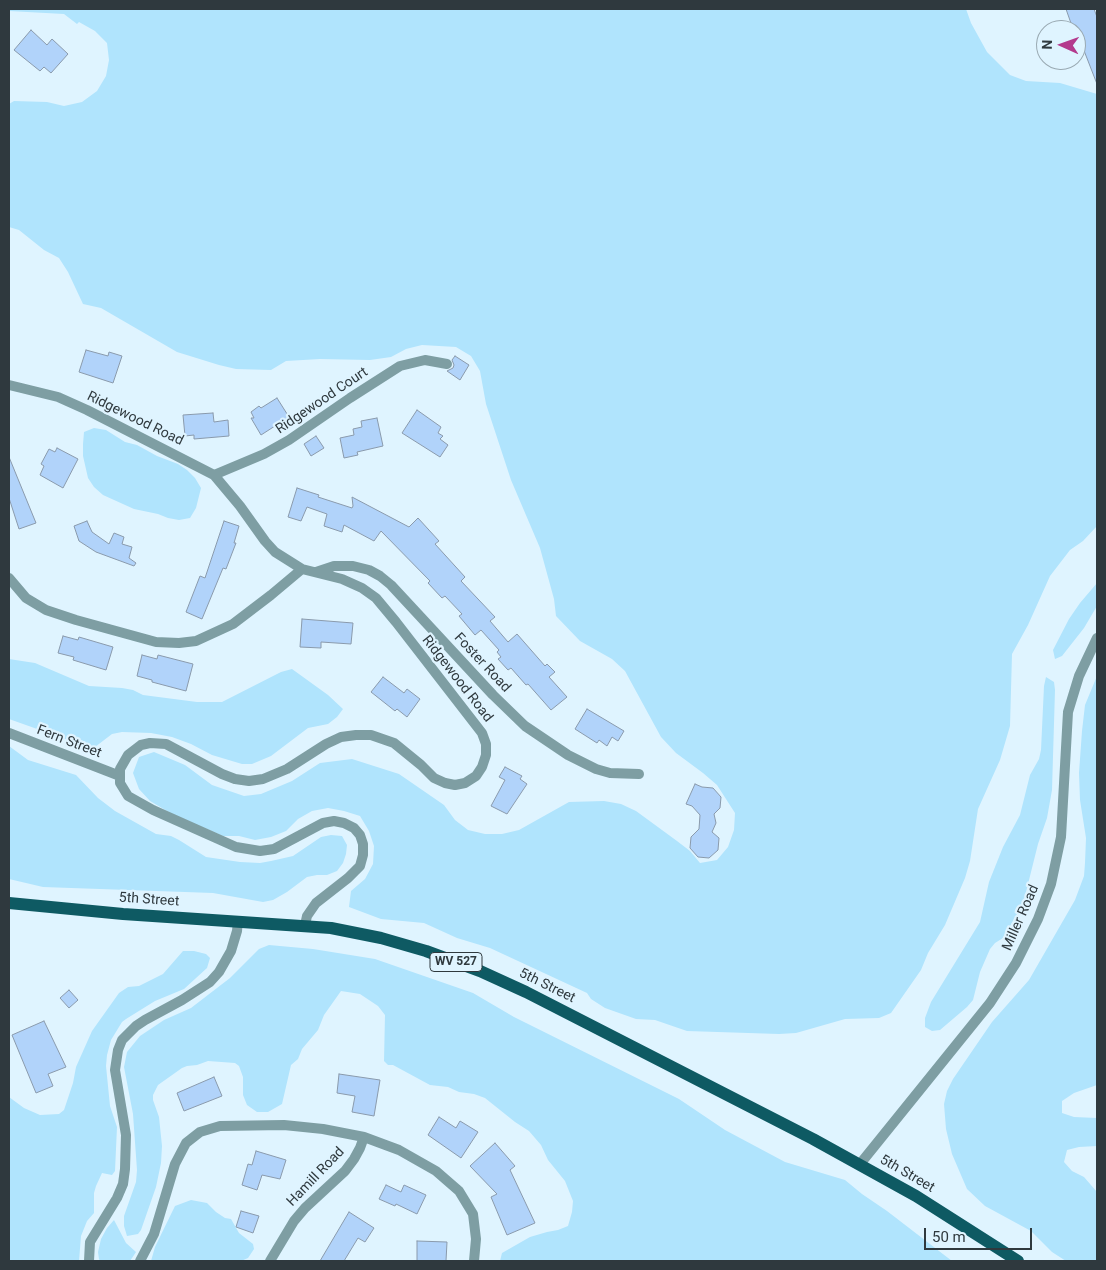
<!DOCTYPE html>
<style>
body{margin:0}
#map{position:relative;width:1106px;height:1270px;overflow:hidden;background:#dff4ff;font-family:Roboto,sans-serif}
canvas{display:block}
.frame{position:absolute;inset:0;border:10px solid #2f393e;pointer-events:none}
.north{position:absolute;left:1036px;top:20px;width:50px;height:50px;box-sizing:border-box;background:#dff4ff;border:1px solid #99a9b2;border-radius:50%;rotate:272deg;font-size:14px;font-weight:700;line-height:20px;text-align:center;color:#2f393e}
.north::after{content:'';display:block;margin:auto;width:18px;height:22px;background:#b33a8d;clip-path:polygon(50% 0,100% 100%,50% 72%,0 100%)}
.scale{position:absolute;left:924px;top:1228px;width:108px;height:22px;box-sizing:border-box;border:2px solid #2f393e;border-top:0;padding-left:6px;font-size:15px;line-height:18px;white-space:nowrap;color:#2f393e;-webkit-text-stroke:4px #dff4ff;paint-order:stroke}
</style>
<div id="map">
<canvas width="1106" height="1270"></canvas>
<div class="frame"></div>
<div class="north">N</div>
<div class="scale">50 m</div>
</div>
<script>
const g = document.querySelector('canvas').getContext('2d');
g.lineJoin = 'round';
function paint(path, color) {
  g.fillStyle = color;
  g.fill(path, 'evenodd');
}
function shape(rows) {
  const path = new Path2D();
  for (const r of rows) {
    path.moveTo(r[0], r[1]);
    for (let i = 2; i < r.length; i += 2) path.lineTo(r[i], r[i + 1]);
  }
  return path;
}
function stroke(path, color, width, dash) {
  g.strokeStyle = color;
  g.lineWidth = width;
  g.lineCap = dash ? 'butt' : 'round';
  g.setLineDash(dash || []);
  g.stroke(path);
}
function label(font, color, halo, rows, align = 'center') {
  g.font = font + ' Roboto,sans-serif';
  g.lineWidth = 4.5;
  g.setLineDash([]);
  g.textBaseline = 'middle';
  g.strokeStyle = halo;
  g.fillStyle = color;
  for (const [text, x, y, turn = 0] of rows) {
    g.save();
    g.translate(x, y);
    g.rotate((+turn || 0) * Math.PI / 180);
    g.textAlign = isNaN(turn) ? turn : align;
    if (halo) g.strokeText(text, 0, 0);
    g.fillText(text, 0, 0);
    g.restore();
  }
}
paint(shape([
 [9,9,966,9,971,23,987,52,1010,75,1026,81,1060,83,1097,94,1097,526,1083,541,1070,550,1050,576,1028,625,1012,654,1010,726,1000,760,978,809,970,861,965,878,945,925,928,953,921,970,891,1013,879,1018,845,1019,796,1033,779,1034,687,1031,655,1020,636,1019,605,1008,591,999,587,993,490,948,457,938,424,923,381,919,349,907,351,891,365,879,373,864,374,846,369,831,360,816,344,811,328,808,312,811,298,819,286,831,271,837,255,840,239,836,223,836,207,829,191,825,150,801,139,789,133,773,139,757,154,752,185,765,212,785,244,796,261,794,292,781,320,763,352,759,399,774,444,805,455,820,468,830,485,834,502,834,519,830,569,802,604,801,621,804,636,811,677,841,690,851,700,863,717,860,728,847,734,830,735,813,717,785,703,773,676,753,661,737,625,671,612,659,580,641,556,616,554,599,540,548,511,480,486,404,480,371,471,356,456,347,422,345,406,349,391,357,370,360,320,359,286,361,271,370,236,369,219,365,177,352,101,308,83,304,68,272,59,258,44,250,19,230,9,227,9,104,14,101,47,102,64,106,82,102,97,91,106,76,109,60,107,43,95,31,79,22,77,24,64,14,9,11],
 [94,428,106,430,125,442,137,445,157,456,178,464,187,470,195,478,201,488,196,508,190,518,179,520,168,518,158,514,134,509,103,495,94,487,88,478,83,456,83,444,84,432],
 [1097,583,1097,606,1084,628,1062,656,1055,659,1053,650,1069,619,1080,603],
 [9,659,35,663,89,686,122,688,133,690,143,695,197,702,222,702,281,672,292,669,328,695,343,709,337,717,328,724,308,728,271,756,252,764,242,764,212,755,191,744,172,737,151,733,122,732,112,734,95,747,85,746,9,719],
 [1097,676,1097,1085,1074,1093,1062,1101,1062,1113,1074,1117,1097,1118,1097,1146,1079,1147,1067,1150,1064,1162,1072,1171,1084,1177,1097,1192,1097,1261,1066,1261,1052,1252,1031,1231,985,1206,967,1189,952,1154,946,1129,944,1104,947,1091,953,1079,992,1022,1029,980,1075,900,1084,876,1085,863,1086,838,1080,800,1079,773,1082,731,1085,705],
 [1046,677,1054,682,1055,690,1052,790,1047,818,1038,844,1023,904,1003,938,995,943,990,949,980,972,973,1000,967,1007,940,1030,932,1031,925,1027,925,1018,931,1002,980,922,989,882,1003,847,1020,815,1030,775,1039,759,1041,750,1044,686],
 [9,746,28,760,76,775,98,798,115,811,156,834,171,836,179,840,206,857,240,862,260,863,271,861,293,856,321,837,331,835,342,836,347,845,346,854,343,863,337,871,327,875,317,875,307,877,287,892,273,900,263,902,213,893,43,887,9,879],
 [269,945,313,949,375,959,473,993,514,1017,679,1099,725,1130,785,1162,845,1180,862,1194,887,1211,952,1261,500,1261,502,1253,530,1237,547,1232,558,1230,568,1226,572,1212,573,1201,565,1181,548,1160,541,1145,529,1131,515,1122,485,1098,474,1094,459,1092,448,1087,430,1085,393,1065,388,1065,384,1061,385,1015,378,1006,360,994,341,991,324,1015,318,1030,302,1049,298,1059,291,1065,282,1104,268,1112,257,1112,247,1105,243,1095,243,1077,239,1066,235,1063,208,1061,197,1065,187,1066,182,1068,158,1085,153,1095,153,1100,159,1117,162,1146,161,1163,156,1187,141,1230,138,1234,127,1236,124,1226,124,1216,136,1182,137,1170,133,1114,124,1067,127,1052,140,1036,164,1020,191,1008,230,978,259,949],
 [183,951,194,951,206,954,210,958,207,968,184,989,155,1001,126,1019,122,1022,111,1040,107,1055,106,1066,110,1106,117,1127,115,1171,112,1175,102,1173,96,1186,94,1193,94,1213,87,1221,81,1236,79,1261,9,1261,9,1097,24,1108,40,1115,59,1114,64,1110,73,1083,76,1067,92,1031,119,993,128,987,139,986,163,974],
 [191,1200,207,1203,216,1212,225,1218,231,1219,239,1233,253,1244,254,1249,248,1258,241,1261,151,1261,155,1247,175,1206],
 [114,1220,126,1243,136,1252,130,1261,100,1261,99,1259,98,1252,101,1239,107,1228]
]), '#b0e4fd');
const building = shape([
 [1066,9,1094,9,1097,17,1097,84,1076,30,1073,29,1066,9],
 [31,30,47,45,52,39,68,54,51,73,44,67,40,71,14,50,31,30],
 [86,350,108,356,109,352,122,356,113,383,79,372,86,350],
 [455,356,469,365,460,380,447,371,453,368,454,365,452,360,455,356],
 [277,398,289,417,261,435,251,418,254,418,251,412,259,406,261,408,277,398],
 [417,410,441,427,438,433,443,436,440,439,448,445,440,457,402,433,417,410],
 [213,413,214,422,228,420,229,436,194,439,194,435,185,436,183,415,213,413],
 [377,418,383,446,357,452,358,455,344,458,340,438,354,435,353,429,362,427,361,421,377,418],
 [316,436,324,448,311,456,304,444,316,436],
 [57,448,78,459,63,488,40,475,44,466,41,464,49,449,55,452,57,448],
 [9,457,36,523,19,529,9,498,9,457],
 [297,488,319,495,318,497,352,508,353,506,352,497,409,527,418,518,439,541,435,544,465,577,461,581,495,617,490,621,508,642,517,634,545,666,547,664,555,672,549,677,567,697,551,710,528,684,526,685,511,668,508,670,498,659,501,657,497,652,499,650,481,630,475,635,459,616,462,614,445,596,442,598,428,583,430,581,381,531,374,541,344,525,342,532,324,526,327,514,307,507,301,521,288,517,297,488],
 [87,521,92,532,109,544,114,533,124,537,122,544,132,547,129,558,136,563,134,566,96,552,79,541,74,526,87,521],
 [224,521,239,526,234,543,236,543,226,569,223,568,202,619,186,612,200,576,205,578,224,521],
 [302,619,353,623,351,644,321,642,321,648,300,647,302,619],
 [63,636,78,640,79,637,113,647,106,670,73,660,74,657,58,653,63,636],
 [142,655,157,659,158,655,193,664,186,691,152,682,152,680,137,676,142,655],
 [383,677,404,693,407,689,420,699,407,717,397,709,395,711,371,692,383,677],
 [587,709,624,731,618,741,612,737,607,746,599,740,597,743,575,729,587,709],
 [505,767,522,776,520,779,527,784,507,814,491,806,505,780,499,777,505,767],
 [695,784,702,787,713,788,721,797,720,808,714,814,716,823,712,832,719,838,718,850,709,858,698,857,690,848,691,837,699,829,700,815,692,806,686,804,695,784],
 [69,990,78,1000,69,1008,60,998,69,990],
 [44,1021,66,1067,48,1074,53,1086,36,1093,12,1035,44,1021],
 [339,1074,380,1080,374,1116,352,1112,355,1096,337,1093,339,1074],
 [214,1077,222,1096,184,1111,177,1093,214,1077],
 [439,1117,456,1128,460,1121,478,1132,461,1158,428,1135,439,1117],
 [495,1143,515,1166,510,1170,535,1223,507,1235,491,1197,497,1194,470,1166,495,1143],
 [256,1151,286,1160,280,1179,262,1175,257,1190,242,1185,248,1164,252,1165,256,1151],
 [386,1185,401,1192,404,1185,426,1195,417,1214,396,1204,395,1206,379,1199,386,1185],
 [241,1211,259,1216,253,1233,236,1227,241,1211],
 [349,1212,374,1228,365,1242,358,1238,344,1261,320,1261,349,1212],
 [417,1241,447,1242,446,1261,417,1261,417,1241]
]);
paint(building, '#b1d3fa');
stroke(building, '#8a9aac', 1);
stroke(shape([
 [9,385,58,397,87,410,214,475,240,506,265,541,275,552,302,569,342,579,362,588,376,598,396,622,482,733,486,744,486,755,482,767,476,776,465,783,455,785,445,783,434,778,421,765,394,743,371,735,356,735,341,737,326,744,287,769,263,779,249,781,235,779,222,774,166,744,150,743,141,745,128,755,120,769,120,783,128,796,153,810,236,847,260,851,274,849,323,823,334,821,344,823,354,828,360,835,363,844,363,855,360,866,348,878,316,903,307,916,305,925],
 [214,475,264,454,289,440,350,398,400,366,425,360,447,364],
 [316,572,334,566,353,566,369,570,380,576,391,585,493,695,525,726,568,755,596,769,610,773,639,774],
 [9,578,26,598,46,610,76,620,156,642,179,643,196,641,233,624,271,595,302,569],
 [9,733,120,776],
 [860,1164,990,1003,1016,963,1038,919,1051,884,1061,837,1068,712,1079,676,1097,638],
 [89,1261,90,1242,117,1198,123,1184,125,1169,126,1135,115,1070,118,1050,122,1040,136,1026,145,1020,182,1000,210,982,219,972,231,951,237,931,238,921],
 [140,1261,154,1234,175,1164,186,1143,200,1132,220,1126,284,1125,323,1129,364,1137,399,1150,436,1171,459,1191,473,1214,476,1239,474,1261],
 [270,1261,294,1221,305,1208,345,1171,354,1159,360,1148,364,1137]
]), '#7e9ea3', 10);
stroke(shape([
 [9,903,123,914,331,928,381,938,426,951,480,971,526,992,813,1139,916,1196,1018,1261]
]), '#0e5a63', 12);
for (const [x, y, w] of [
 [456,962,52]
]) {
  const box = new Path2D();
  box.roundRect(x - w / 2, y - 9.5, w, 19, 4);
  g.fillStyle = '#dff4ff';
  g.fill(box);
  stroke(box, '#2f393e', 1);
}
label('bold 12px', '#2f393e', null, [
 ["WV 527",456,962]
]);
label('14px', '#2f393e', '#dff4ff', [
 ["Ridgewood Court",322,401,-34],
 ["Ridgewood Road",135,419,26],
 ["Foster Road",482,663,47],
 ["Ridgewood Road",457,679,52],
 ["Fern Street",69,742,21],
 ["5th Street",149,900,4],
 ["Miller Road",1021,918,-66],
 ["5th Street",547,986,26],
 ["5th Street",907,1174,30],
 ["Hamill Road",316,1177,-46]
]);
</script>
